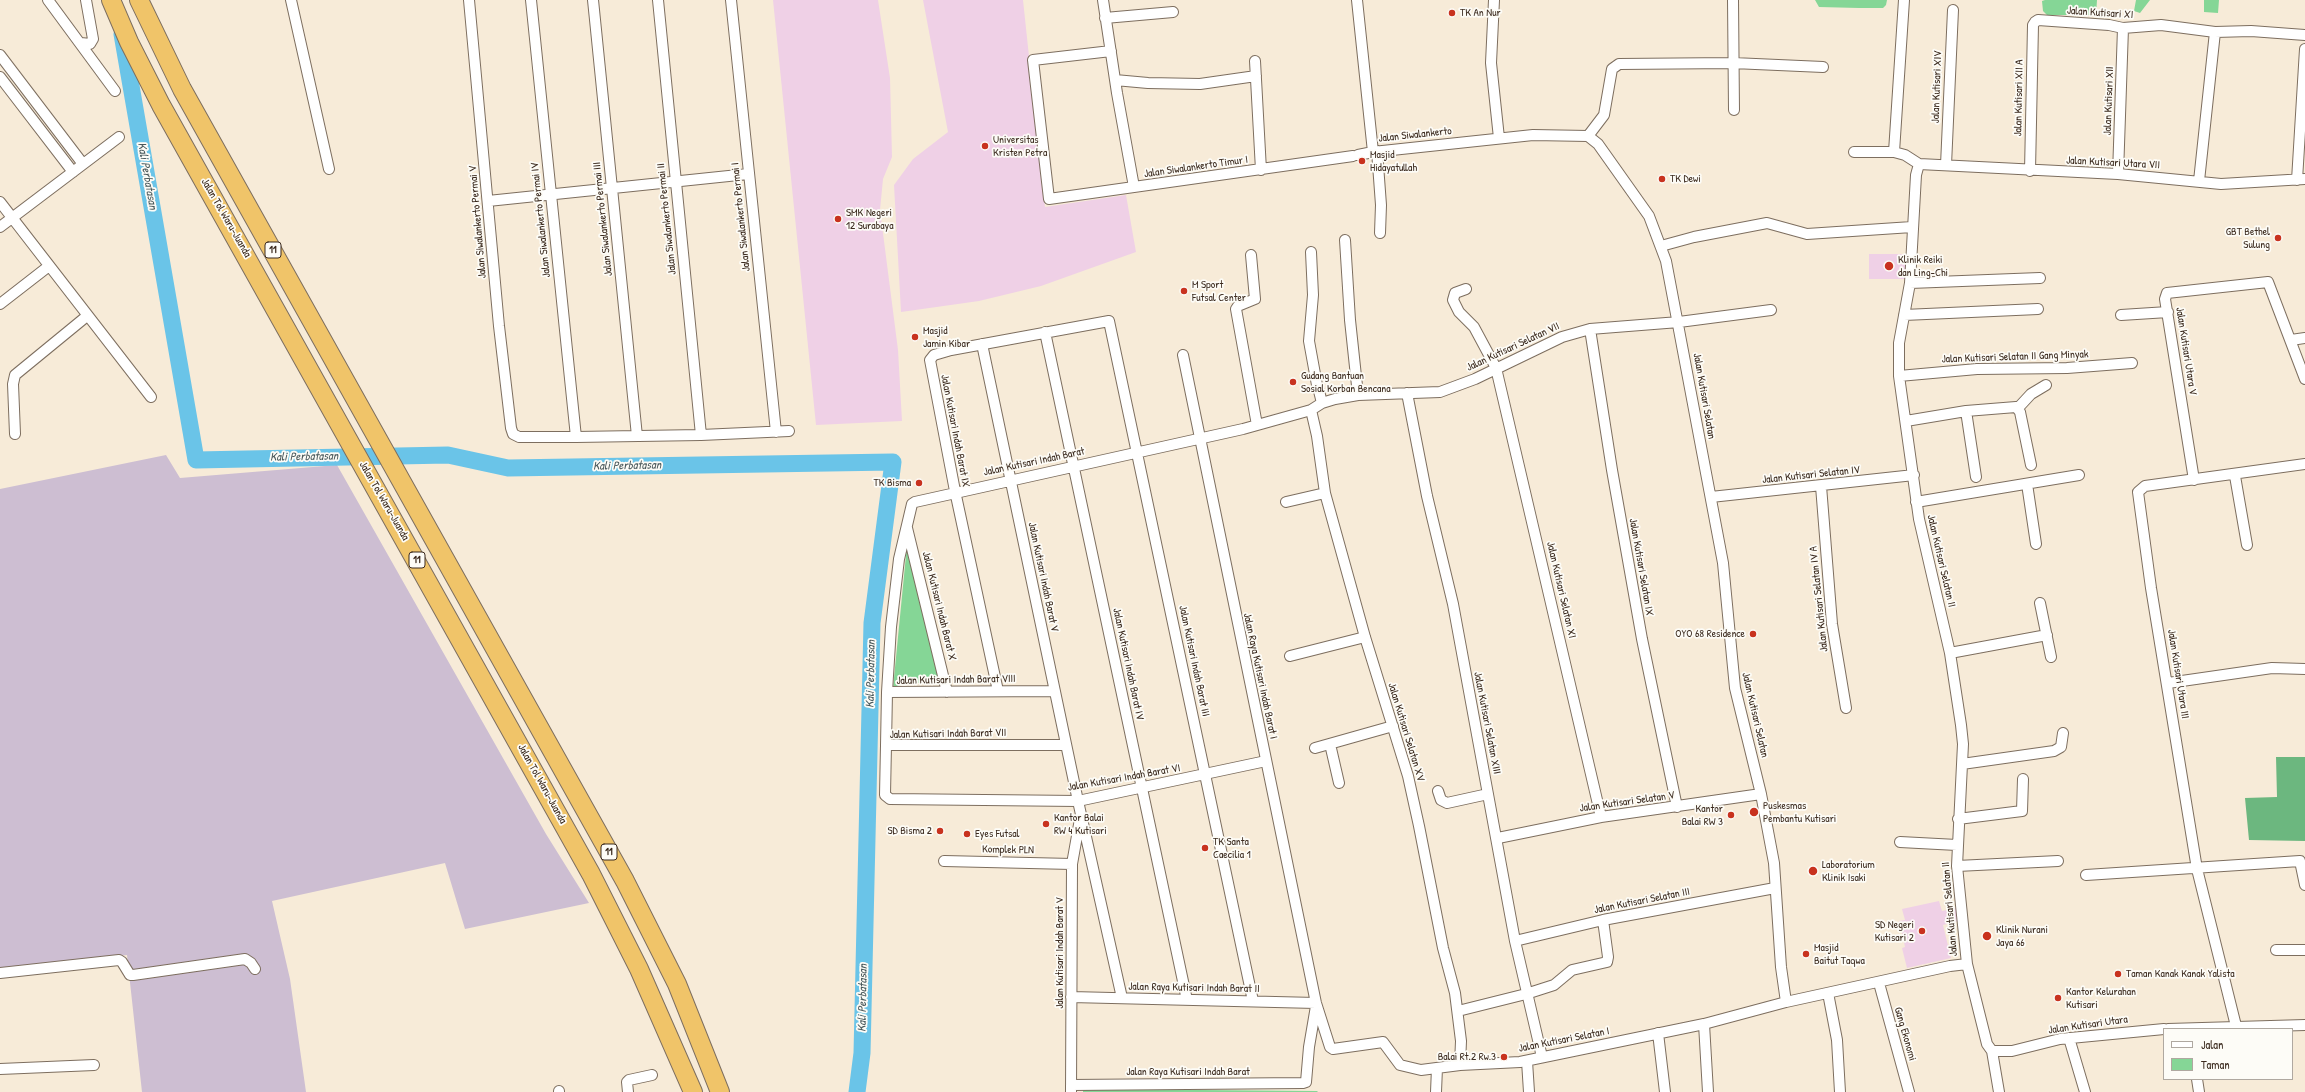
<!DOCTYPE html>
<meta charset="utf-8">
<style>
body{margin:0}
#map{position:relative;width:2305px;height:1092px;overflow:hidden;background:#f7ebd8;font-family:"Patrick Hand",sans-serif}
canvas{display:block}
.legend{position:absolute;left:2163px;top:1028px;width:130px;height:52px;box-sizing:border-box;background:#fdfcf7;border:1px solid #afa8a0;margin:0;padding:5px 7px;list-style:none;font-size:12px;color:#3b2a1e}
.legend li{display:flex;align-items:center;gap:8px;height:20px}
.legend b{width:20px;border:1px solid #afa8a0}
</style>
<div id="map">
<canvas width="2305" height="1092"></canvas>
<ul class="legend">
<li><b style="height:5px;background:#fff"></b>Jalan</li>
<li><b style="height:11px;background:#85d696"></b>Taman</li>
</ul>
</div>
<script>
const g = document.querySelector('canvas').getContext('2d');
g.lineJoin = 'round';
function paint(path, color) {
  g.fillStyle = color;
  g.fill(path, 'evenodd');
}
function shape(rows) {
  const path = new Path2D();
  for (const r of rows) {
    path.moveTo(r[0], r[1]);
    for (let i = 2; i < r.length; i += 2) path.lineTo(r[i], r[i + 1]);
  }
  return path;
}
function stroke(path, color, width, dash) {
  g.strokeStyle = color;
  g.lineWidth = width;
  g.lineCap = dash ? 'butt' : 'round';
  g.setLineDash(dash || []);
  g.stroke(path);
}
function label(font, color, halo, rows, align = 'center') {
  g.font = font + ' "Patrick Hand",sans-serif';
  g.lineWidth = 3.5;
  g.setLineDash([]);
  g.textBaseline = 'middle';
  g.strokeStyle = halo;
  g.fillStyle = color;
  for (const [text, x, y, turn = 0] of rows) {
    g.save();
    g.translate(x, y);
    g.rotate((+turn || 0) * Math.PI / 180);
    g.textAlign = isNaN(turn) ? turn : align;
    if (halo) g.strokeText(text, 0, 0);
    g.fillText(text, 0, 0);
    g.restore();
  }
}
paint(shape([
 [773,0,878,0,890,78,892,157,883,179,880,210,898,350,902,421,816,425],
 [923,0,1023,0,1045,207,1126,195,1136,252,1041,286,979,301,901,312,894,185,913,159,948,132],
 [1869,254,1908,254,1908,279,1869,279],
 [1939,901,1942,911,1956,908,1959,921,1943,925,1951,958,1907,968,1902,948,1905,947,1899,921,1905,920,1902,909]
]), '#efd0e6');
paint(shape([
 [166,455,180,478,337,465,546,834,589,903,465,929,445,863,272,901,290,979,306,1092,142,1092,127,955,0,969,0,489]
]), '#cdbed2');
paint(shape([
 [1815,0,1887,0,1886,5,1883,8,1859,8,1819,7],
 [2045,0,2097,0,2096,15,2047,15,2043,11,2042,1],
 [2136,0,2150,0,2140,13,2134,11],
 [2204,0,2219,0,2218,13,2204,12],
 [907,545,944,683,905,683,893,688],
 [1083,1089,1317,1091,1318,1092,1083,1092]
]), '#85d696');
paint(shape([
 [2276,757,2305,757,2305,841,2249,840,2245,798,2277,797]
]), '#6cb77f');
stroke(shape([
 [122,34,196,460,448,455,508,468,893,462,872,623,862,1053,857,1092]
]), '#6ac4e8', 17);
const minor = shape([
 [48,0,115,91],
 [291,0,329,169],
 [469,0,499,326,511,428,513,434,519,437,576,437,701,435,789,431],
 [531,0,576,437],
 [593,0,637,436],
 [658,0,701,435],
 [731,0,776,432],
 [1103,0,1117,93,1134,187],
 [1357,0,1373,152,1533,135,1588,136,1598,144,1649,216,1666,261,1723,563,1735,688,1761,794,1774,863,1781,967,1786,1002,1950,966,1967,964,1987,1044,1992,1051,1999,1092],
 [1494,0,1491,63,1499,138],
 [1733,0,1734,110],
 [1105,18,1173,12],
 [81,43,90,44,93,39,86,0],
 [1111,51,1033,60,1049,199,1353,156],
 [0,55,83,164],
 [1255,61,1261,170],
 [0,77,73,172],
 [1115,80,1148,83,1200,84,1256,76],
 [1588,136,1604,115,1612,69,1619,64,1733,63,1823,67],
 [1377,151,1381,205,1380,233],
 [1854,152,1894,152,1905,155,1919,164],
 [1894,152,1904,0],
 [1358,155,1373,152],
 [1919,164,1916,175,1910,283,1899,343,1899,376,1919,519,1950,653,1961,725,1963,744,1957,866,1967,964],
 [1919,164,2118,174,2221,184,2305,179],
 [1946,165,1953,10],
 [2030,171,2033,25,2035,22,2038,20,2109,25,2123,28,2161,25,2215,32,2251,31,2305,35],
 [2118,174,2123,28],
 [2297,180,2305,49],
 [2199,181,2215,32],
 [488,201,748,174],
 [0,202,151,397],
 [0,227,119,137],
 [1345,240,1350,320,1358,395],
 [1661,246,1694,237,1767,223,1807,234,1912,227],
 [1311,252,1313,295,1309,341,1317,385],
 [1251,255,1255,299,1238,306,1236,309,1257,425],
 [1910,283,2040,278],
 [1466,289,1455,293,1453,300,1459,312,1474,327,1496,368,1601,817],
 [0,304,49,266],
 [1904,315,2038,309],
 [2121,315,2168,312],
 [1590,329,1612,470,1642,639,1677,807],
 [1045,332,1187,1000],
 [2291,340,2305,338],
 [982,344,1078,801,1122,998],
 [1183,355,1316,1003,1330,1047,1333,1049,1383,1042,1400,1065,1421,1070,1460,1065,1520,1062,1704,1024,1786,1002],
 [1899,376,1977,369,2067,368,2132,363],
 [1319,391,1322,403],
 [1407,393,1427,496,1453,604,1515,941,1542,1057],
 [2018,408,2031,394,2046,385],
 [1311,410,1317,436,1325,493,1365,637,1408,776,1419,826,1443,948,1455,993,1461,1041,1460,1065],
 [1966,411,1976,477],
 [1906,421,1966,411,2016,407,2020,412,2031,465],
 [15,434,13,384,15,375,87,316],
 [2235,476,2247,545],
 [2194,480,2165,299,2167,293,2268,282,2305,379],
 [2027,484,2036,544],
 [1821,486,1832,624,1846,708],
 [1711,497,1914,475],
 [1286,502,1325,493],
 [1916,502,2079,475],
 [907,528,947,692],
 [2040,603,2051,657],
 [1950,653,2047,635],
 [1290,656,1365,637],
 [2168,683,2272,668,2305,669],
 [998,691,955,491,930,360,934,355,951,350,1109,321,1253,1001],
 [887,692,891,627,899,559,912,504,915,502,1243,429,1311,410,1322,403,1335,399,1358,395,1440,392,1475,379,1562,337,1590,329,1679,322,1771,310],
 [1330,744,1339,783],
 [886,745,887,692,1055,691],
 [1066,745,886,745,885,795,890,799,1078,801,1266,761],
 [1315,748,1393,726],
 [1962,764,2054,751,2061,747,2063,733],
 [1438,791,1441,800,1447,803,1488,794],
 [1958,819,2022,811,2023,779],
 [1498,838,1601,817,1761,794],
 [1900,842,1957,845],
 [944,861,1072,864],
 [1957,866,2058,861],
 [2086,875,2300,861,2305,885],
 [1515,941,1603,920,1775,888],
 [2276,950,2305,950],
 [0,973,119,960,122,962,130,975,133,975,245,959,251,963,255,969],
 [1879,983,1909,1092],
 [1828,993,1837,1040,1840,1092],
 [1071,997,1316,1003],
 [1458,1011,1526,994,1554,985,1572,970,1607,962,1608,957,1603,920],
 [1704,1024,1708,1092],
 [2236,1026,2197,869,2151,588,2138,492,2145,486,2305,464],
 [2168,1029,2305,1025],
 [1658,1033,1665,1092],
 [2069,1038,2085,1092],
 [1992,1051,2012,1051,2060,1039,2164,1029],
 [1527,1061,1529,1092],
 [0,1069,94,1065],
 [2197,1079,2199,1092],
 [1071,1085,1303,1083,1306,1082,1309,1047,1316,1006],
 [559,1091,559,1092],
 [628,1092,627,1082,629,1080,652,1075],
 [1071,1092,1072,864,1080,819],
 [1436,1092,1437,1068]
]);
const motorway = shape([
 [111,0,129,42,161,105,591,874,639,969,693,1092],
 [139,0,182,89,625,881,677,984,720,1092]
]);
stroke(minor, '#7d6e5f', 12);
stroke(motorway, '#7d6e5f', 20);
stroke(minor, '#fff', 10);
stroke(motorway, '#f0c469', 18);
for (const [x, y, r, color] of [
 [1452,13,4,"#c8321e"],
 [985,146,4,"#c8321e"],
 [1362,161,4,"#c8321e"],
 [1662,179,4,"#c8321e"],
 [838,219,4,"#c8321e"],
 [2278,238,4,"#c8321e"],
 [1889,266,5,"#c8321e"],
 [1184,291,4,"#c8321e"],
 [915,337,4,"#c8321e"],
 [1293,382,4,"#c8321e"],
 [919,483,4,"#c8321e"],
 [1753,634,4,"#c8321e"],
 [1754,812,5,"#c8321e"],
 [1731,815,4,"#c8321e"],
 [1046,824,4,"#c8321e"],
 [940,831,4,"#c8321e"],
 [967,834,4,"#c8321e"],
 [1205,848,4,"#c8321e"],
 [1813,871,5,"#c8321e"],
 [1922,931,4,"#c8321e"],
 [1987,936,5,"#c8321e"],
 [1806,954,4,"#c8321e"],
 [2118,974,4,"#c8321e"],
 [2058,998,4,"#c8321e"],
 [1504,1057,4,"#c8321e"]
]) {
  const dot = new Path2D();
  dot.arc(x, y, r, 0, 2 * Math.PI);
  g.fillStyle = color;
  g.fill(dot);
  stroke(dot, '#fdfcf7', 1.5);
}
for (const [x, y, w] of [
 [273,250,16],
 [417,560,16],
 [609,852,16]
]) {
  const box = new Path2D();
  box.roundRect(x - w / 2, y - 8, w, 16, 3);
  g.fillStyle = '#fdfcf7';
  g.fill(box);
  stroke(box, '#3b2a1e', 1);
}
label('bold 10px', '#3b2a1e', null, [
 ["11",273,250],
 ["11",417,560],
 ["11",609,852]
]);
label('11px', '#3b2a1e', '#fdfcf7', [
 ["TK An Nur",1460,13],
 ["Universitas",993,140],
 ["Kristen Petra",993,153],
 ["Masjid",1370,155],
 ["Hidayatullah",1370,168],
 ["TK Dewi",1670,179],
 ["SMK Negeri",846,213],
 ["12 Surabaya",846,226],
 ["GBT Bethel",2270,232,"right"],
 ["Sulung",2270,245,"right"],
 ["Klinik Reiki",1898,260],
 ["dan Ling-Chi",1898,273],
 ["M Sport",1192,285],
 ["Futsal Center",1192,298],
 ["Masjid",923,331],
 ["Jamin Kibar",923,344],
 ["Gudang Bantuan",1301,376],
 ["Sosial Korban Bencana",1301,389],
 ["TK Bisma",911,483,"right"],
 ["OYO 68 Residence",1745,634,"right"],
 ["Puskesmas",1763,806],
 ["Pembantu Kutisari",1763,819],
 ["Kantor",1723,809,"right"],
 ["Balai RW 3",1723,822,"right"],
 ["Kantor Balai",1054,818],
 ["RW 4 Kutisari",1054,831],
 ["SD Bisma 2",932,831,"right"],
 ["Eyes Futsal",975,834],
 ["TK Santa",1213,842],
 ["Caecilia 1",1213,855],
 ["Laboratorium",1822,865],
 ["Klinik Isaki",1822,878],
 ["SD Negeri",1914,925,"right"],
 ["Kutisari 2",1914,938,"right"],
 ["Klinik Nurani",1996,930],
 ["Jaya 66",1996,943],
 ["Masjid",1814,948],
 ["Baitut Taqwa",1814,961],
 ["Taman Kanak Kanak Yalista",2126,974],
 ["Kantor Kelurahan",2066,992],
 ["Kutisari",2066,1005],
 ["Balai Rt.2 Rw.3",1496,1057,"right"]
], 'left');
label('11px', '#3b2a1e', '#fdfcf7', [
 ["Jalan Kutisari XI",2100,13,4],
 ["Jalan Kutisari XIV",1937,87,-88],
 ["Jalan Kutisari XII A",2019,98,-89],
 ["Jalan Kutisari XII",2109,101,-88],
 ["Jalan Siwalankerto",1415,135,-6],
 ["Jalan Kutisari Utara VII",2113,163,3],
 ["Jalan Siwalankerto Timur I",1196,167,-8],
 ["Jalan Siwalankerto Permai I",741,217,-96],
 ["Jalan Tol Waru–Juanda",226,218,60],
 ["Jalan Siwalankerto Permai III",603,219,-96],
 ["Jalan Siwalankerto Permai II",667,219,-96],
 ["Jalan Siwalankerto Permai IV",541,220,-96],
 ["Jalan Siwalankerto Permai V",478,222,-95],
 ["Jalan Kutisari Selatan VII",1513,347,-25],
 ["Jalan Kutisari Utara V",2186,351,81],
 ["Jalan Kutisari Selatan II Gang Minyak",2015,357,-2],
 ["Jalan Kutisari Selatan",1704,396,80],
 ["Jalan Kutisari Indah Barat IX",955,431,79],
 ["Jalan Kutisari Indah Barat",1034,462,-12],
 ["Jalan Kutisari Selatan IV",1811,475,-6],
 ["Jalan Tol Waru–Juanda",384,501,60],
 ["Jalan Kutisari Selatan II",1941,561,77],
 ["Jalan Kutisari Selatan IX",1641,567,80],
 ["Jalan Kutisari Indah Barat V",1043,577,78],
 ["Jalan Kutisari Selatan XI",1561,590,77],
 ["Jalan Kutisari Selatan IV A",1819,599,-96],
 ["Jalan Kutisari Indah Barat X",939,606,76],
 ["Jalan Kutisari Indah Barat III",1194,661,78],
 ["Jalan Kutisari Indah Barat IV",1128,664,78],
 ["Jalan Kutisari Utara III",2178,674,81],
 ["Jalan Raya Kutisari Indah Barat I",1260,676,78],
 ["Jalan Kutisari Indah Barat VIII",956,680,-1],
 ["Jalan Kutisari Selatan",1755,715,77],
 ["Jalan Kutisari Selatan XIII",1487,723,79],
 ["Jalan Kutisari Selatan XV",1406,732,73],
 ["Jalan Kutisari Indah Barat VII",948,734,-1],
 ["Jalan Kutisari Indah Barat VI",1124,778,-10],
 ["Jalan Tol Waru–Juanda",542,784,61],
 ["Jalan Kutisari Selatan V",1627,802,-8],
 ["Komplek PLN",1008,850,1],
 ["Jalan Kutisari Selatan III",1642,901,-11],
 ["Jalan Kutisari Selatan II",1950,909,-95],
 ["Jalan Kutisari Indah Barat V",1060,953,-90],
 ["Jalan Raya Kutisari Indah Barat II",1194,988,1],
 ["Jalan Kutisari Utara",2088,1025,-8],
 ["Gang Ekonomi",1905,1034,74],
 ["Jalan Kutisari Selatan I",1564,1040,-11],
 ["Jalan Raya Kutisari Indah Barat",1188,1072]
]);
label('italic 12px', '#49585b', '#fdfcf7', [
 ["Kali Perbatasan",147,176,80],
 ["Kali Perbatasan",304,457,-1],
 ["Kali Perbatasan",627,466,-1],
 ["Kali Perbatasan",871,674,-89],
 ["Kali Perbatasan",863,998,-89]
]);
</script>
